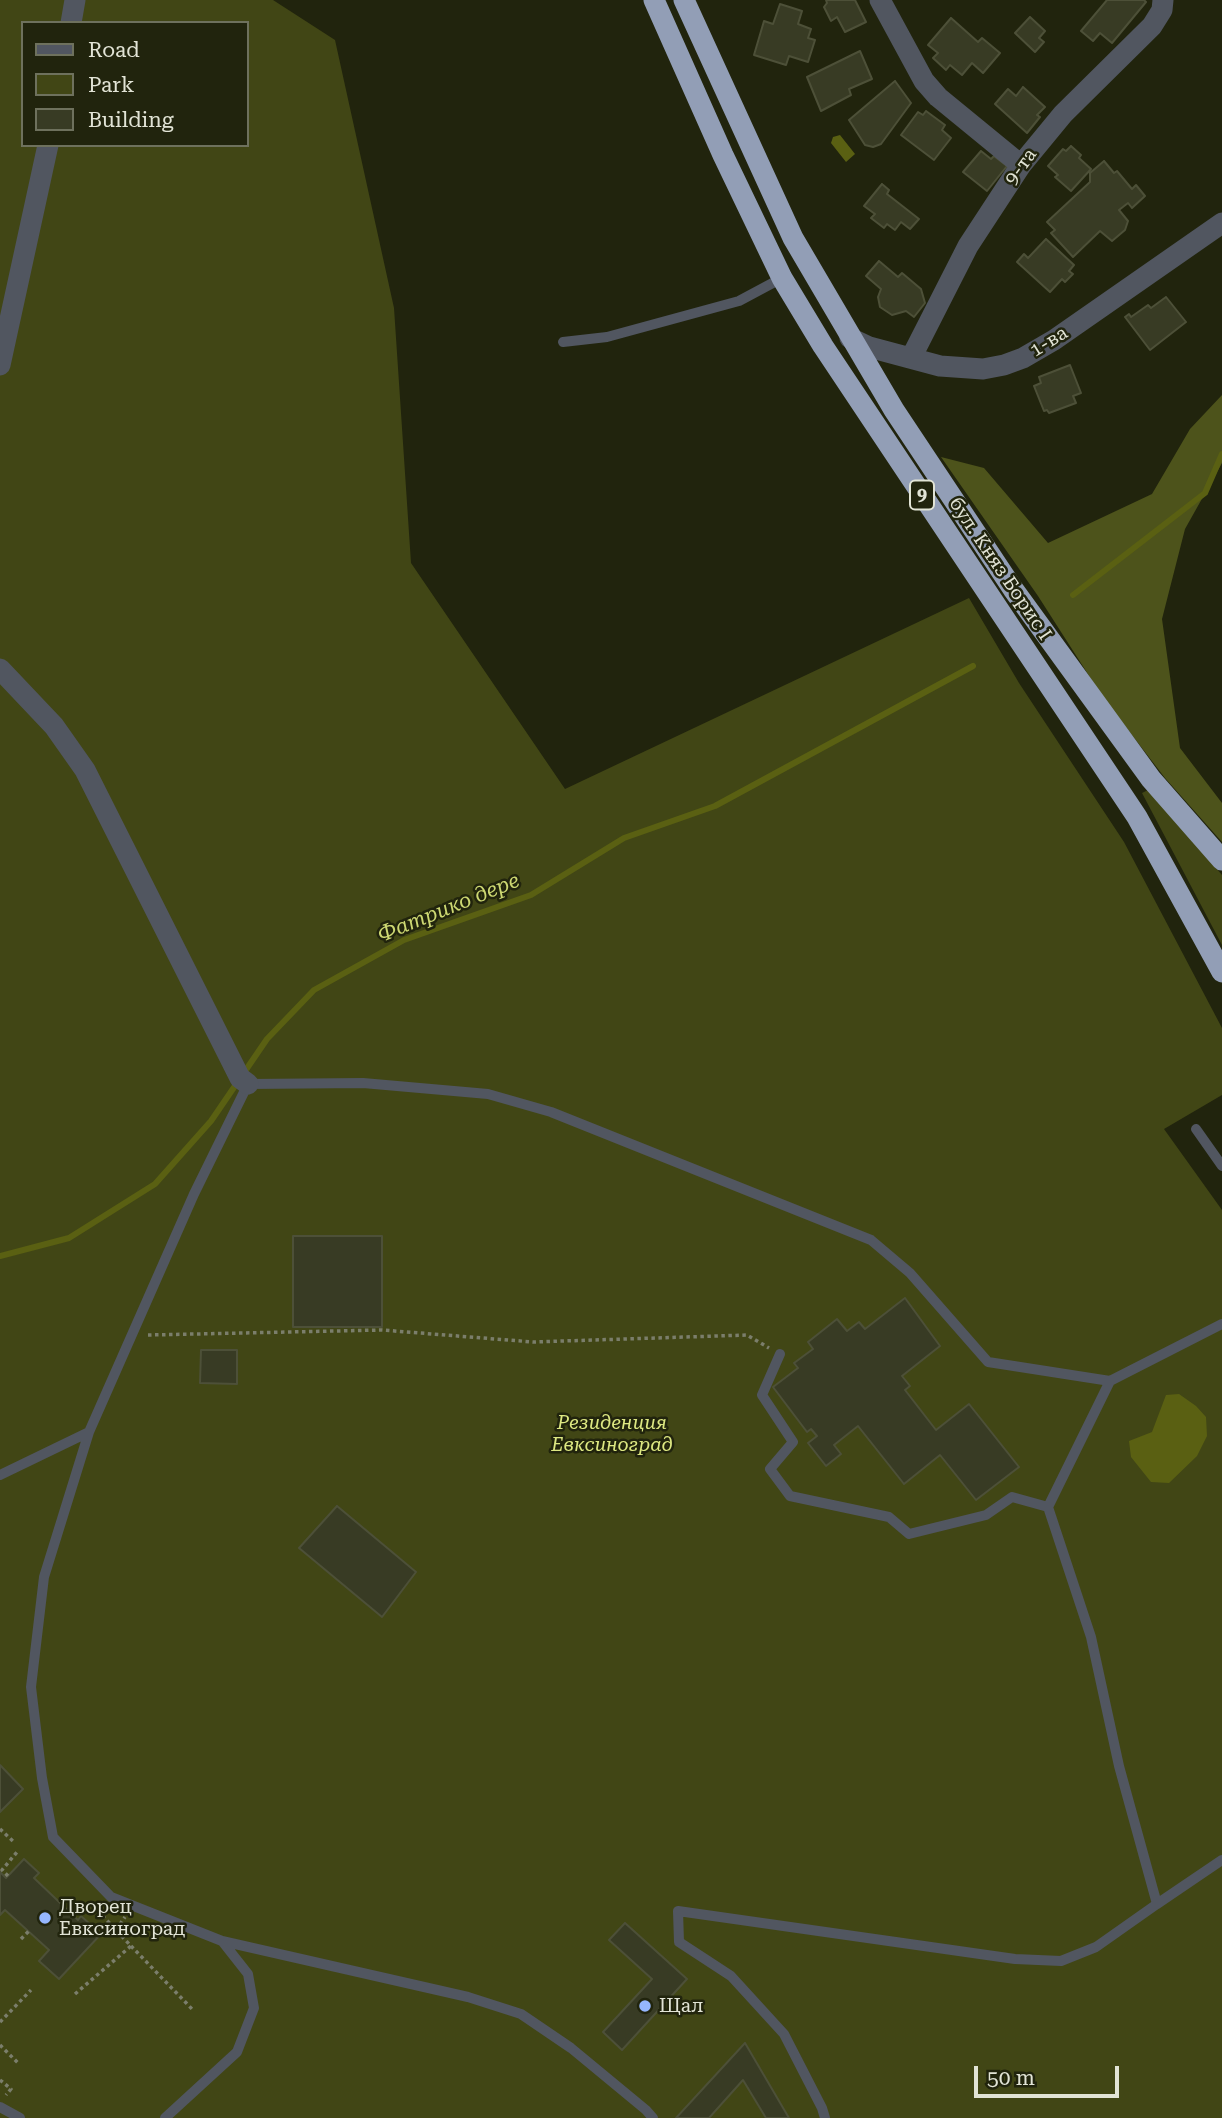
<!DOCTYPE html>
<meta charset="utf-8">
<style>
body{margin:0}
#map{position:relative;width:1222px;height:2118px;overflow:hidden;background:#21240d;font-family:"Roboto Serif",serif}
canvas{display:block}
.legend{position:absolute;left:21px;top:21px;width:228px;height:126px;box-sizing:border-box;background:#21240d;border:2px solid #6e715d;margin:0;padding:9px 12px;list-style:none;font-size:21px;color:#e2e4d6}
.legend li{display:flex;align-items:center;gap:14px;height:35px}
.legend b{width:35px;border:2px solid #6e715d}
.scale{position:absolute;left:974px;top:2066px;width:145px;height:32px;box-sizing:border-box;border:4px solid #e2e4d6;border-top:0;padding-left:9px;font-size:21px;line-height:24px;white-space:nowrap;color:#e2e4d6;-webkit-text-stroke:5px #21240d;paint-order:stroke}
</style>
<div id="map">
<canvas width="1222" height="2118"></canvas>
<ul class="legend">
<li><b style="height:9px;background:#515660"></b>Road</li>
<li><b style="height:19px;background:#414615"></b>Park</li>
<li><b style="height:19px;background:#383b24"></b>Building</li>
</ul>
<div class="scale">50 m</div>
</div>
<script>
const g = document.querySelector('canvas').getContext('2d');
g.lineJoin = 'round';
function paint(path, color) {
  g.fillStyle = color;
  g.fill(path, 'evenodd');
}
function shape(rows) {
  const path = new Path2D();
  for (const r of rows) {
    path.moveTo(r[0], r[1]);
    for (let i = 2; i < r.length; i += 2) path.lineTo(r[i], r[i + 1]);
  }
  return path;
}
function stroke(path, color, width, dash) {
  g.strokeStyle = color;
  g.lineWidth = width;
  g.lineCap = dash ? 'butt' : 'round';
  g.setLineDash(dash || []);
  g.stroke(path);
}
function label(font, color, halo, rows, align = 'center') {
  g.font = font + ' "Roboto Serif",serif';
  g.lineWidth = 5;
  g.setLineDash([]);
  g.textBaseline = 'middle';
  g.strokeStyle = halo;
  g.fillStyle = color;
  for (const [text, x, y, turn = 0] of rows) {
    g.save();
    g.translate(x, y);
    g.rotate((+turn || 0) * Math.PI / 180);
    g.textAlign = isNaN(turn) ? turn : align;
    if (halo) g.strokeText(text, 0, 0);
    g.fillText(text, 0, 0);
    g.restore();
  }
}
paint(shape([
 [0,0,273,0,335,40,394,308,411,563,565,789,969,598,1019,683,1124,842,1222,1028,1222,1095,1164,1129,1222,1210,1222,2118,0,2118],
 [23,23,247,23,247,145,23,145],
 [1148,790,1222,875,1222,945,1142,793]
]), '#414615');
paint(shape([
 [1222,395,1222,463,1185,529,1162,619,1180,748,1222,803,1222,842,1165,778,1102,696,1038,596,941,457,984,468,1048,543,1152,494,1190,429]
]), '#4d531b');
paint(shape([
 [840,135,855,154,846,162,831,143,833,137],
 [1179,1394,1196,1406,1206,1417,1207,1436,1197,1456,1169,1483,1151,1482,1131,1457,1129,1441,1152,1432,1166,1395]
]), '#5a6012');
stroke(shape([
 [1073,595,1205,493,1222,454],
 [0,1256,69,1238,155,1184,211,1121,267,1039,314,990,404,940,531,895,624,838,715,806,973,666]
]), '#5a6012', 6);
const building = shape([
 [826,0,855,0,866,22,845,32,837,17,831,21,824,7,827,3,826,0],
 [1107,0,1144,0,1146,2,1112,43,1100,33,1093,41,1081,31,1107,0],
 [780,4,802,11,798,24,811,29,808,38,815,40,808,62,789,56,786,65,754,55,764,21,773,24,780,4],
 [1030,17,1045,31,1039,38,1044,42,1035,52,1015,33,1030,17],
 [951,18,978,42,982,38,1000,53,983,73,972,63,962,75,950,65,946,70,933,58,938,53,928,45,951,18],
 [860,51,872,79,849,89,851,95,821,111,807,77,860,51],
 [895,81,911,103,881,144,873,147,865,145,849,120,895,81],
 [1023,87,1045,107,1037,115,1040,117,1027,133,995,104,1008,89,1016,96,1023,87],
 [926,111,945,125,942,130,951,138,934,160,901,135,918,112,923,115,926,111],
 [1071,146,1081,155,1079,158,1091,169,1071,191,1055,177,1058,175,1048,166,1063,149,1066,151,1071,146],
 [981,151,991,159,994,156,1007,166,987,191,963,172,981,151],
 [1104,161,1114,173,1117,171,1132,189,1136,185,1145,196,1132,208,1128,203,1119,210,1128,221,1125,230,1112,241,1100,231,1073,257,1051,233,1055,230,1047,222,1090,182,1090,173,1104,161],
 [882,184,889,190,887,194,919,219,910,229,901,222,895,230,887,224,884,228,871,218,875,214,864,206,882,184],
 [1046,239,1074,265,1069,271,1073,274,1065,282,1062,279,1050,292,1017,262,1024,254,1028,258,1046,239],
 [879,261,898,277,902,273,921,289,925,303,914,317,906,311,892,315,880,307,878,297,881,289,866,276,879,261],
 [1166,297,1186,322,1150,350,1125,317,1129,314,1131,317,1148,305,1151,308,1166,297],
 [1070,365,1081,393,1073,396,1076,403,1049,413,1047,410,1044,411,1034,386,1041,383,1039,377,1070,365],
 [293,1236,382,1236,382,1327,293,1327,293,1236],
 [905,1298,940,1346,902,1376,910,1386,905,1390,936,1430,969,1404,1019,1467,976,1500,940,1455,904,1484,858,1426,834,1445,841,1454,826,1466,808,1443,817,1436,811,1429,807,1432,773,1387,798,1368,794,1363,813,1349,808,1342,837,1319,847,1331,859,1322,865,1329,905,1298],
 [201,1350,237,1350,237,1384,200,1383,201,1350],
 [337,1506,416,1572,382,1617,299,1548,337,1506],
 [0,1765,23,1789,0,1812,0,1765],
 [24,1859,39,1873,34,1878,78,1920,81,1916,101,1934,59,1979,39,1961,49,1950,5,1910,0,1915,0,1872,6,1878,24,1859],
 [625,1923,687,1979,622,2050,603,2032,652,1979,609,1940,625,1923],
 [745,2043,789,2118,766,2118,743,2080,709,2118,676,2118,745,2043]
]);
paint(building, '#383b24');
stroke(building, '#4d5038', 2);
stroke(shape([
 [148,1335,382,1330,533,1342,747,1335,769,1348],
 [0,1829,15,1843],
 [8,1876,2,1870,17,1852],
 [116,1930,125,1917],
 [21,1939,29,1931],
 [131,1946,192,2009],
 [75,1994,131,1946,98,1911],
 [0,2022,31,1990],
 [0,2045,19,2064],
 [0,2080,11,2089,6,2095]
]), '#7b7e6b', 3.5, [3.5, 3.5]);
stroke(shape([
 [563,342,607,337,739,301,782,278],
 [1196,1129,1222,1166],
 [780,1354,762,1395,793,1442,770,1469,790,1496,889,1517,909,1534,986,1515,1012,1497,1048,1507],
 [89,1432,44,1577,31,1687,42,1778,53,1837,111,1897,222,1941,468,1997,521,2014,571,2048,646,2110,653,2118],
 [0,1475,89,1432,194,1194,248,1084,363,1083,488,1094,551,1112,871,1240,910,1273,988,1362,1110,1381],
 [1157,1904,1222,1860],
 [0,2107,20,2118],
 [165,2118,237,2052,254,2008,248,1974,222,1941],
 [825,2118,822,2108,784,2034,731,1976,679,1942,678,1911,1015,1959,1061,1961,1096,1947,1157,1904,1119,1766,1091,1637,1048,1507,1110,1381,1222,1324]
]), '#515660', 10);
stroke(shape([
 [880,0,924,81,938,97,1021,165],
 [71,23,75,0],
 [850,338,869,347,940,366,983,369,1004,365,1023,358,1054,340,1222,223],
 [911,358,968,246,1021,165,1063,114,1152,26,1162,10,1163,0],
 [0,365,48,145],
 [0,669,54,726,85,770,240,1078,248,1084]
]), '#515660', 21);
stroke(shape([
 [654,0,723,155,782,278,823,346,1137,817,1222,972],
 [684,0,793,238,894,410,1013,589,1151,779,1222,860]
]), '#929eb6', 21);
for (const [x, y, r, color] of [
 [45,1918,7,"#95b6fd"],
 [645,2006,7,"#95b6fd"]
]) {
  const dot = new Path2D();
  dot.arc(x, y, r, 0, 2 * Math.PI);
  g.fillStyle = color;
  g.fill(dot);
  stroke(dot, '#21240d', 2.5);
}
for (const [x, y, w] of [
 [922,495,24]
]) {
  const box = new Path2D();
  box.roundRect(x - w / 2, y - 14.5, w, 29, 5);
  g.fillStyle = '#21240d';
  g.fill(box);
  stroke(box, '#e2e4d6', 2);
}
label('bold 18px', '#e2e4d6', null, [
 ["9",922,495]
]);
label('19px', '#e2e4d6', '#21240d', [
 ["9-та",1021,167,-54],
 ["1-ва",1049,342,-32],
 ["бул. Княз Борис I",1000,569,56]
]);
label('italic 19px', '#dde882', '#21240d', [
 ["Резиденция",612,1423],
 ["Евксиноград",612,1445]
]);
label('19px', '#e2e4d6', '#21240d', [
 ["Дворец",59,1907],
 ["Евксиноград",59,1929],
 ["Щал",659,2006]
], 'left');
label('italic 21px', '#cdd872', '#21240d', [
 ["Фатрико дере",449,908,-22]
]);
</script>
